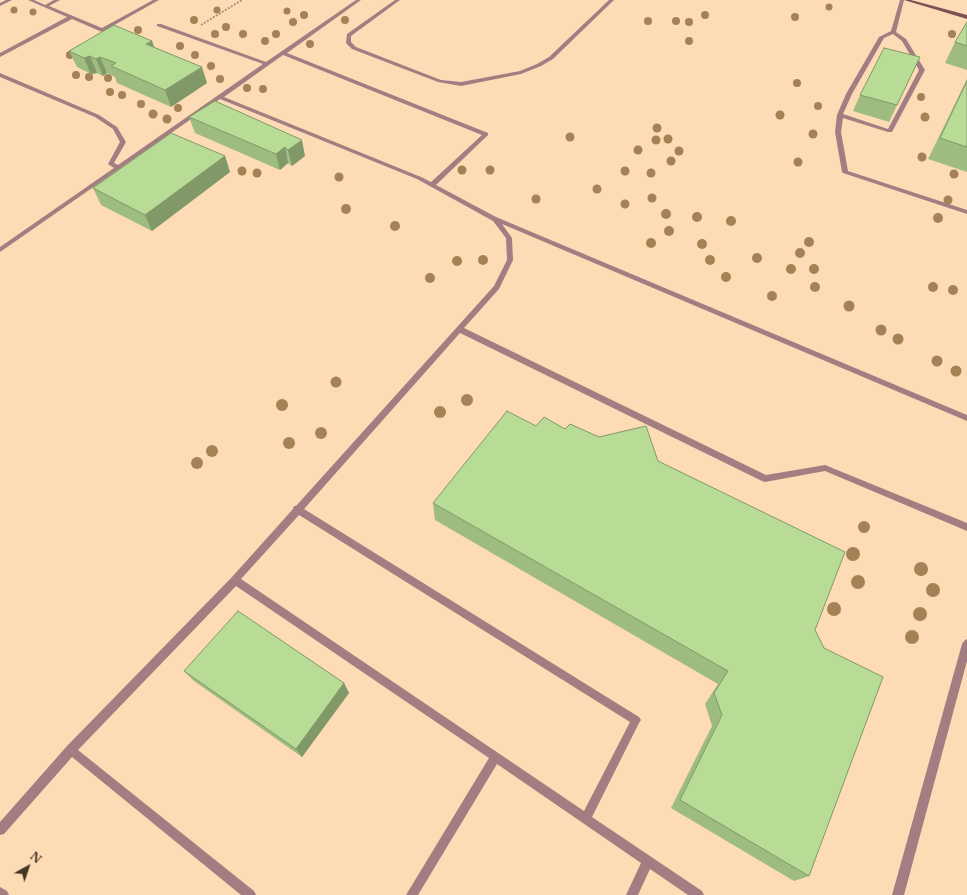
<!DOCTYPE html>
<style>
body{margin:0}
#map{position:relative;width:967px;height:895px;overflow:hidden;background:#fddbb4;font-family:"Libre Baskerville",serif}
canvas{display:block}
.north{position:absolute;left:8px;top:847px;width:40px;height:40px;-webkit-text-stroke:3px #fddbb4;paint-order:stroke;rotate:40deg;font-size:11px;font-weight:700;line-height:16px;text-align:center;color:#433526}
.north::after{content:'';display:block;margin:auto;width:14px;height:18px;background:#433526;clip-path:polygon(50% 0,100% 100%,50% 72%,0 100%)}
</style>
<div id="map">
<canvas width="967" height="895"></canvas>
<div class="north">N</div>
</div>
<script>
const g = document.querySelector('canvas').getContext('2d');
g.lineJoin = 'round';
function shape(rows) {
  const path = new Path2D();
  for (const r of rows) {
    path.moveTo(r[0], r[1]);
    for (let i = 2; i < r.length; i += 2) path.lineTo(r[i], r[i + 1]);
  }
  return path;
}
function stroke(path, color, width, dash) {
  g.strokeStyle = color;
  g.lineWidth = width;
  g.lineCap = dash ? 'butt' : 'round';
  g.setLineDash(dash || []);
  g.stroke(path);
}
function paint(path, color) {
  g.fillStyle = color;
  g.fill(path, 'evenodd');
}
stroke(shape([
 [201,25,242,0]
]), '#af9578', 2, [2, 1.5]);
paint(shape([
 [6,0,12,0,0,6,0,3,6,0],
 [28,0,34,0,45,5,54,0,60,0,49,6,102,28,153,0,159,0,102,32,72,19,0,57,0,53,67,17,28,0],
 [356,0,361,0,287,53,488,133,488,135,436,185,496,217,967,415,967,421,502,224,512,238,513,260,499,289,464,328,766,475,825,465,967,523,967,531,825,471,765,482,762,481,460,333,304,509,639,717,641,720,639,723,592,817,702,891,704,895,688,895,650,869,638,895,626,895,641,863,497,764,418,895,406,895,489,758,236,586,78,750,254,891,256,895,241,895,72,757,4,834,0,835,0,822,67,746,232,577,293,509,294,506,296,506,494,286,507,260,506,238,493,221,417,179,220,99,0,252,0,247,114,168,108,164,120,142,113,129,95,117,0,77,0,73,99,115,117,127,126,142,114,163,118,165,263,64,157,26,157,24,161,24,266,62,356,0],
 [283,55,482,135,431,182,421,177,224,97,283,55],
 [299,515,630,722,584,811,241,579,299,515],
 [395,0,400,0,351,36,351,42,356,47,441,80,461,82,520,71,537,64,549,57,609,0,614,0,553,59,541,66,521,74,461,86,438,82,352,49,346,43,347,34,395,0],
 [900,0,904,0,896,32,906,39,925,70,892,132,888,132,843,118,841,132,848,171,967,210,967,214,843,173,842,172,835,132,837,115,846,94,879,37,891,31,900,0],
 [893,34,902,41,919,70,888,129,843,114,852,94,884,38,893,34],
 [967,639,967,661,904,895,892,895,962,644,964,641,967,639],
 [0,887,7,891,9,895,0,895,0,887]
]), '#a27e83');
paint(shape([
 [904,0,911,0,967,15,967,19,904,0]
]), '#814f56');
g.fillStyle = '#a58255';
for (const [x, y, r] of [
 [829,7,3.5],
 [14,10,3.5],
 [217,10,3.5],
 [287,11,3.5],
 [33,12,3.5],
 [304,15,4],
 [705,15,4],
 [795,17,4],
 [194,20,4],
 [345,20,4],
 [648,21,4],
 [676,21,4],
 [293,22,4],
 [689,22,4],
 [226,27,4],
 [138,30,4],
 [215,34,4],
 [243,34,4],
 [276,34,4],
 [952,34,4],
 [265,41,4],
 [689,41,4],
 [310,44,4],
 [180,46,4],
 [70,55,4],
 [195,55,4],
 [211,66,4],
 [76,75,4],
 [89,77,4],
 [108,78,4],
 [220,79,4],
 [797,83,4],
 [247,88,4],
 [263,89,4],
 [110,92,4],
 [122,95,4],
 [921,97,4],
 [141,104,4],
 [818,106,4],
 [178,108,4],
 [153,114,4.5],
 [780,115,4.5],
 [925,117,4.5],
 [167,119,4.5],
 [657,128,4.5],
 [813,134,4.5],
 [570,137,4.5],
 [668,139,4.5],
 [656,140,4.5],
 [638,150,4.5],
 [679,151,4.5],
 [922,157,4.5],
 [671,161,4.5],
 [798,162,4.5],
 [462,170,4.5],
 [490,170,4.5],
 [242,171,4.5],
 [625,171,4.5],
 [257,173,4.5],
 [651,173,4.5],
 [954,174,4.5],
 [339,177,4.5],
 [597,189,4.5],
 [652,198,4.5],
 [536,199,4.5],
 [948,200,4.5],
 [625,204,4.5],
 [346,209,5],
 [666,214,5],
 [697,217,5],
 [938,218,5],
 [731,221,5],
 [395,226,5],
 [669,231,5],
 [809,242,5],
 [651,243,5],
 [702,244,5],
 [800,253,5],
 [757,258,5],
 [483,260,5],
 [710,260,5],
 [457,261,5],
 [791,269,5],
 [814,269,5],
 [726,277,5],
 [430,278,5],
 [815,287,5],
 [933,287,5],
 [953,290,5],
 [772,296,5],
 [849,306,5.5],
 [881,330,5.5],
 [898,339,5.5],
 [937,361,5.5],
 [956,371,5.5],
 [336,382,5.5],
 [467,400,6],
 [282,405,6],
 [440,412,6],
 [321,433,6],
 [289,443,6],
 [212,451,6],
 [197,463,6],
 [864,527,6],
 [853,554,7],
 [921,569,7],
 [858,582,7],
 [933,590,7],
 [834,609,7],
 [920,614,7],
 [912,637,7]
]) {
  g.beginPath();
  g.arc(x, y, r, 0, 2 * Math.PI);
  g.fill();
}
paint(shape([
 [967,22,967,70,945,63,955,42],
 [154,48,207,83,171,107,117,83,115,77,107,73,103,76,97,73,91,74,77,67,69,51],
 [920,57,889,122,853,111,860,95],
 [967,79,967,172,928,159],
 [215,101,305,156,292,166,288,163,280,170,195,133,189,117],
 [225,156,230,172,152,231,101,205,93,188],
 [536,426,565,429,599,437,658,461,815,630,809,876,794,881,671,808,712,726,705,704,718,684,435,520,433,503],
 [184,671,344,683,349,693,302,757,194,681]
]), '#9ebc80');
paint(shape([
 [152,41,158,57,146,44],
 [90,56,97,73,91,74,84,58],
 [100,57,107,73,103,76,96,59],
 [202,67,207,83,171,107,165,90],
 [302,140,305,156,292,166,288,150],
 [285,147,288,163,280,170,276,154],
 [225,156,230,172,152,231,145,215],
 [344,683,349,693,302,757,296,749]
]), '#819968');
const building = shape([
 [967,22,967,46,955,42,967,22],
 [114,25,152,41,146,44,202,67,165,90,111,66,116,63,100,57,96,59,90,56,84,58,69,51,114,25],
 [884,48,920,57,897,105,860,95,884,48],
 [967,81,967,147,940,138,967,81],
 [215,101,302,140,288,150,285,147,276,154,189,117,215,101],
 [171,133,225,156,145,215,93,188,171,133],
 [507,411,536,426,544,417,565,429,570,424,599,437,646,426,658,461,845,552,815,630,824,648,883,677,809,876,680,800,722,715,714,693,728,671,433,503,507,411],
 [238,611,344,683,296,749,184,671,238,611]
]);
paint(building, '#b8db95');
stroke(building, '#819968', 1);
</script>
